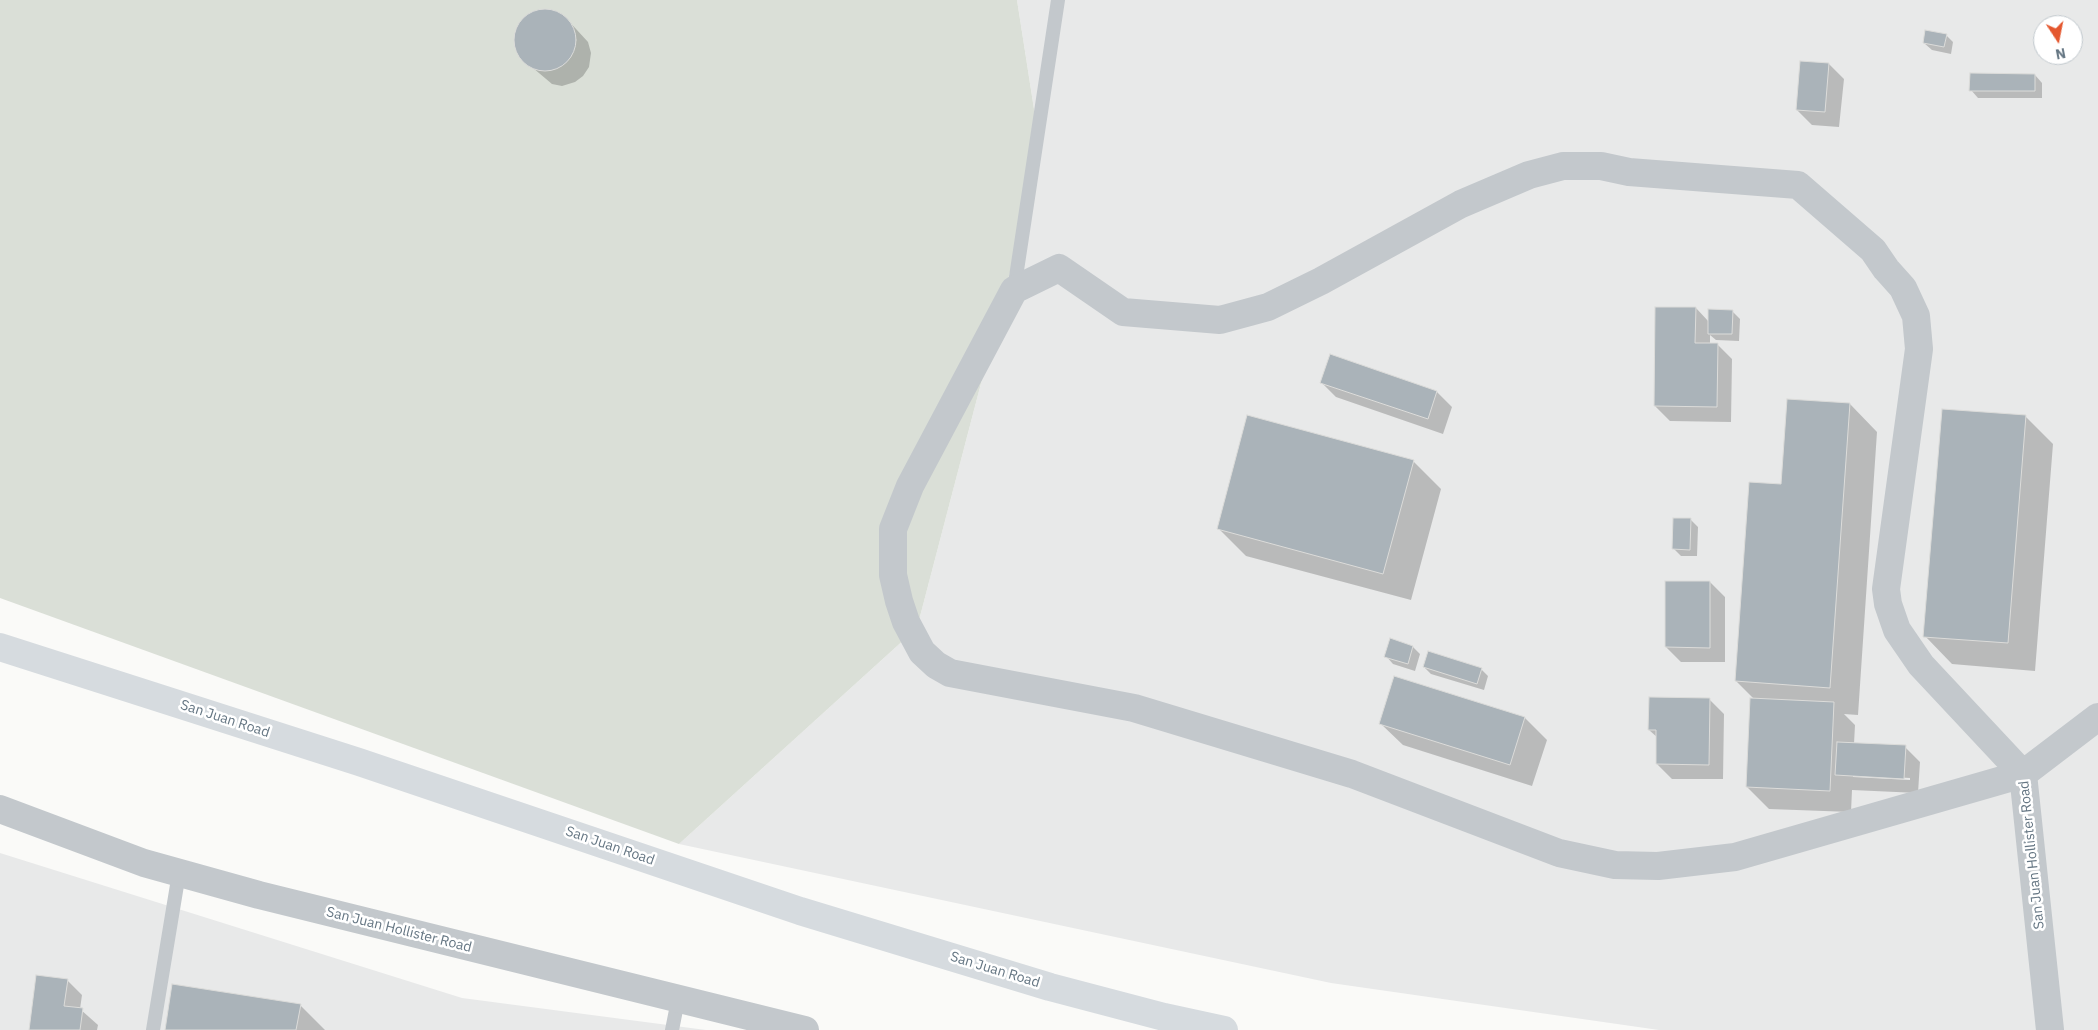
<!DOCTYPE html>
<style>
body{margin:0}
#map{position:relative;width:2098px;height:1030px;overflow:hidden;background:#fafaf8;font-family:"IBM Plex Sans",sans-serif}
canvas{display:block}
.north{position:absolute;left:2033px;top:15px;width:50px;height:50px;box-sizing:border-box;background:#fff;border:1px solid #c1c8cd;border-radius:50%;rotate:169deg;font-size:14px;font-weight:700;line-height:20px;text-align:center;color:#657683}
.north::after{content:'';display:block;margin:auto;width:18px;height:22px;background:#e4572e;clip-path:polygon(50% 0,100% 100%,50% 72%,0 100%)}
</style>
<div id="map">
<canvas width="2098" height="1030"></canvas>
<div class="north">N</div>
</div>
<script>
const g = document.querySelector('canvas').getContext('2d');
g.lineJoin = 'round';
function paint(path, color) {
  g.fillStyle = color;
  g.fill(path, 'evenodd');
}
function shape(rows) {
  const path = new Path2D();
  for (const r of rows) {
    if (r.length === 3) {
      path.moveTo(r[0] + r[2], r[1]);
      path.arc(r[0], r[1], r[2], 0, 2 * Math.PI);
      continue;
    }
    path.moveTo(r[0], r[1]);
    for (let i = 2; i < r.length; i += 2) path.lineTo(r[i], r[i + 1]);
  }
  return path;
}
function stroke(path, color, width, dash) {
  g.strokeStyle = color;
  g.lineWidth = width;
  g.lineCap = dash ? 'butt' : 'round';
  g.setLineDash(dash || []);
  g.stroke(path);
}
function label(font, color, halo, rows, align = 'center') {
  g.font = font + ' "IBM Plex Sans",sans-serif';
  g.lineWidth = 5;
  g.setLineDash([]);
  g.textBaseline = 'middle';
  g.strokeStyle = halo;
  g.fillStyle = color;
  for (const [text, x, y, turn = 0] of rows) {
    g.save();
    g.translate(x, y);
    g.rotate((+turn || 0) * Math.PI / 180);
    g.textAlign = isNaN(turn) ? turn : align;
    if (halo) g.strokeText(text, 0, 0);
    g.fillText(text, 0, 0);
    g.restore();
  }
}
paint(shape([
 [1017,0,2098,0,2098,1030,1659,1030,1331,983,679,844,917,628,1041,154],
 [2043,25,2073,25,2073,55,2043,55],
 [0,853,462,998,706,1030,0,1030]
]), '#e8e9e9');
paint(shape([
 [0,0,1017,0,1041,154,917,628,679,844,0,598]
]), '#dadfd7');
paint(shape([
 [545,10,556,11,565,17,588,42,591,53,589,67,583,76,575,82,562,86,552,84,520,57,516,47,515,37,519,24,526,16],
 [1946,35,1953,42,1951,54,1932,50,1924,43],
 [1829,64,1844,79,1839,127,1812,125,1797,110],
 [2035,75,2042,83,2042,98,1978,98,1971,90],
 [1696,308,1709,322,1732,311,1740,319,1739,341,1716,340,1710,335,1710,344,1717,344,1732,359,1731,422,1670,421,1655,406],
 [1321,382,1437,392,1452,407,1443,434,1336,397],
 [1850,404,1877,432,1858,715,1844,714,1855,725,1854,744,1905,747,1920,762,1918,793,1852,790,1851,812,1769,809,1747,787,1755,700,1736,681,1782,485],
 [1853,775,1910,778,1910,780,1853,777],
 [2025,416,2053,444,2035,671,1952,664,1925,636],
 [1413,461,1441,489,1411,600,1246,556,1218,528],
 [1691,520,1698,527,1697,556,1681,556,1673,548],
 [1710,582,1725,597,1725,662,1681,662,1666,647],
 [1413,647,1420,654,1415,671,1393,664,1386,656],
 [1424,667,1481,669,1488,676,1484,690,1431,674],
 [1395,678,1525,718,1547,740,1532,786,1403,745,1381,724],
 [1709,699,1724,714,1723,779,1672,779,1657,764,1658,738,1649,730],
 [67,980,82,995,80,1009,98,1025,97,1030,30,1030],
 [300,1005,325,1030,166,1030]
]), '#0003');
const building = shape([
 [545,40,31],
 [1925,30,1947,34,1944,47,1923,43,1925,30],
 [1800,61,1829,63,1825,112,1796,110,1800,61],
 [1970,73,2035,74,2035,91,1969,91,1970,73],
 [1655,307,1696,307,1695,343,1718,343,1717,407,1654,406,1655,307],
 [1708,309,1733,310,1732,334,1708,334,1708,309],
 [1330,354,1437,391,1428,419,1320,383,1330,354],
 [1787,399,1850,403,1830,688,1735,681,1749,482,1781,484,1787,399],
 [1942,409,2026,415,2008,643,1923,637,1942,409],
 [1247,415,1414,460,1383,574,1217,529,1247,415],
 [1673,518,1691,518,1690,550,1672,549,1673,518],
 [1665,581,1710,581,1710,648,1665,647,1665,581],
 [1390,638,1413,646,1408,664,1384,657,1390,638],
 [1428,651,1482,668,1477,684,1423,667,1428,651],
 [1394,676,1525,717,1510,765,1379,724,1394,676],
 [1649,697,1710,698,1709,765,1656,764,1656,730,1648,730,1649,697],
 [1750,698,1834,702,1830,791,1746,787,1750,698],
 [1837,742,1906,745,1904,779,1835,775,1837,742],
 [36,975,68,979,64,1006,83,1008,80,1030,29,1030,36,975],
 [172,984,301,1004,296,1030,165,1030,172,984]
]);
paint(building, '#aab3b9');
stroke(building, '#dcdcda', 1);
stroke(shape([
 [1014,290,1058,0],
 [153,1030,179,873],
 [672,1030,678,1000]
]), '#c3c8cc', 14);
stroke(shape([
 [1563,166,1601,166,1629,172,1798,185,1873,250,1886,269,1903,288,1916,316,1919,349,1886,589,1888,604,1897,630,1921,665,2023,774,1735,857,1658,866,1615,865,1559,853,1352,774,1134,708,950,673,936,665,922,652,906,622,899,601,893,575,893,529,910,486,1014,290,1059,268,1123,312,1220,320,1268,307,1321,281,1461,204,1529,175,1563,166],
 [0,809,144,863,259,895,805,1030],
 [2050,1030,2023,774,2098,717]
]), '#c3c8cc', 28);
stroke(shape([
 [0,647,359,762,800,911,1050,987,1164,1017,1224,1030]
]), '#d6dbdf', 28);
label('14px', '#657683', '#fff', [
 ["San Juan Road",225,719,18],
 ["San Juan Road",610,846,19],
 ["San Juan Hollister Road",2032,855,-96],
 ["San Juan Hollister Road",399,930,14],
 ["San Juan Road",995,970,17]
]);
</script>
